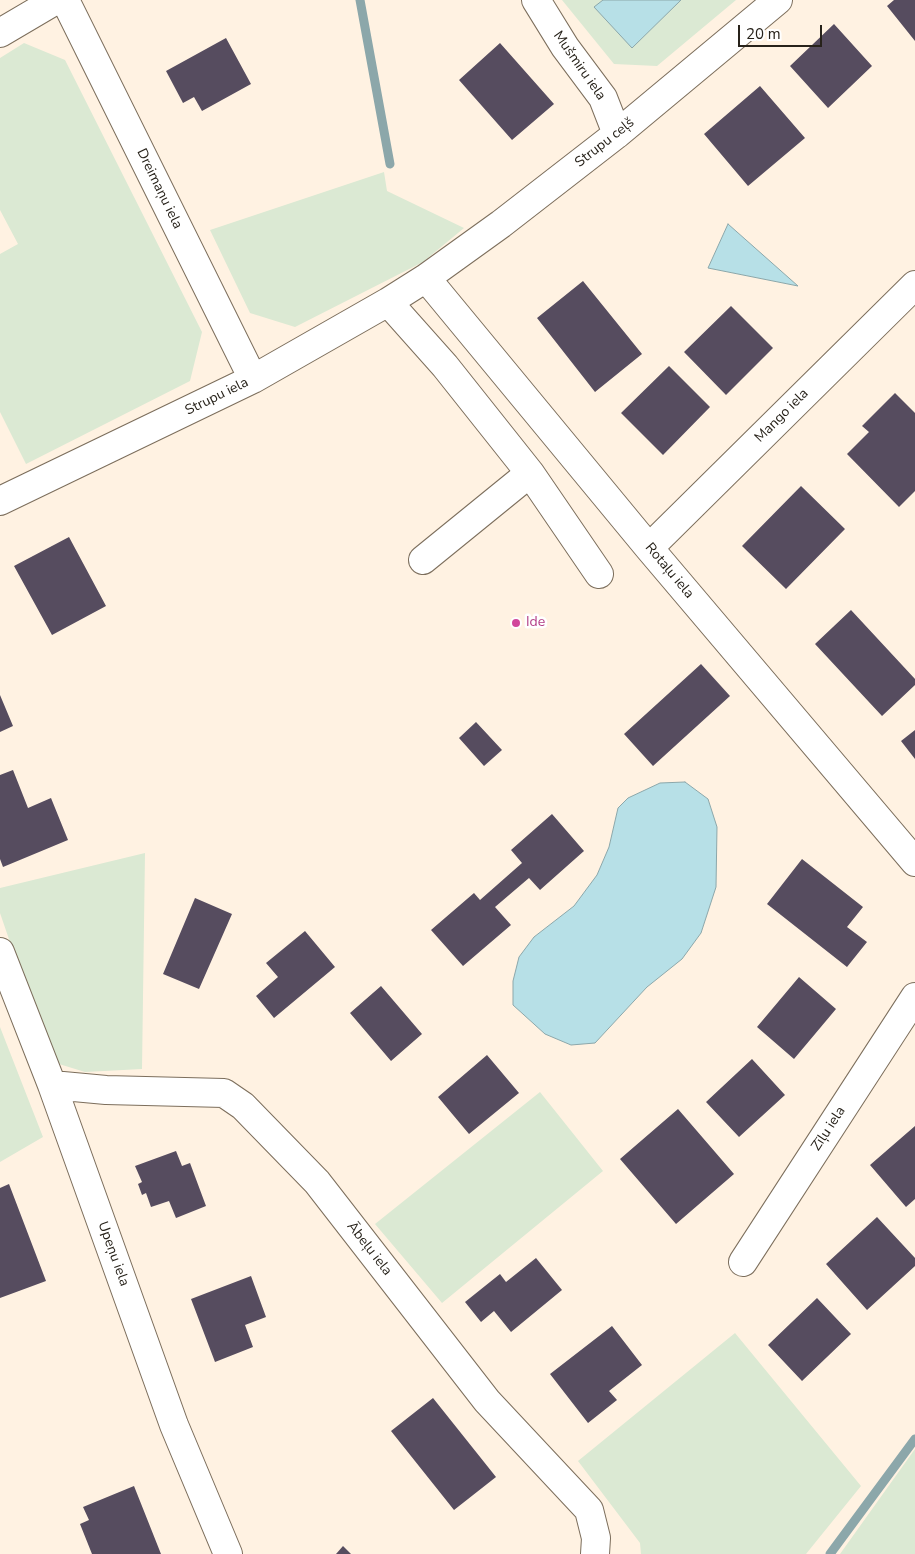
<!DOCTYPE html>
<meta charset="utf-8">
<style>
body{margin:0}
#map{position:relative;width:915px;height:1554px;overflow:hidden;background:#fff2e2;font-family:"Nunito Sans",sans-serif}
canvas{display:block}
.scale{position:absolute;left:738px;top:25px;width:84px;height:22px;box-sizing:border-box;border:2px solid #27221a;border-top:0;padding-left:6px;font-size:15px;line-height:18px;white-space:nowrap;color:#27221a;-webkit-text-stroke:4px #fff;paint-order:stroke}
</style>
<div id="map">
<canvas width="915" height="1554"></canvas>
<div class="scale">20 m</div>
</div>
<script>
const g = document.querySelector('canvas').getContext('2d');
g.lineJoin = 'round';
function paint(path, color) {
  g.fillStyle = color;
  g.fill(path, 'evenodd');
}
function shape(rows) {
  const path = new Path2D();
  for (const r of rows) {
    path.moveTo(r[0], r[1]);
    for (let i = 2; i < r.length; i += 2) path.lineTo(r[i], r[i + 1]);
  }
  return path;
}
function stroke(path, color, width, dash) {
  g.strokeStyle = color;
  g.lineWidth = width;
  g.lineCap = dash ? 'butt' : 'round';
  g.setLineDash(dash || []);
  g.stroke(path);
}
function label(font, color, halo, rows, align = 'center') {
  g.font = font + ' "Nunito Sans",sans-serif';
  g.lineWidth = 5;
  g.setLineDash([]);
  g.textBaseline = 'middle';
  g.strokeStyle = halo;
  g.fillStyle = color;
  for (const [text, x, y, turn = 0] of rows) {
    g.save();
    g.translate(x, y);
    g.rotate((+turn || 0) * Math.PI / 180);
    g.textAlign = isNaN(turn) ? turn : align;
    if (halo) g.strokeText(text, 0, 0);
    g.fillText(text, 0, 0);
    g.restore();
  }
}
paint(shape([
 [562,0,736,0,657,66,614,64],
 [24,43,65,60,202,332,190,381,26,464,0,412,0,254,18,244,0,210,0,58],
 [384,172,387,191,464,228,423,262,295,327,250,313,210,230],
 [145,853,142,1069,85,1072,59,1064,46,1047,0,913,0,888],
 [0,1027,43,1137,0,1162],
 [540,1092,603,1171,442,1303,375,1224],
 [735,1333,861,1486,806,1554,641,1554,640,1543,578,1461],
 [915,1449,915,1554,840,1554]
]), '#dbe9d3');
const water = shape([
 [603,0,681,0,632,48,594,7,603,0],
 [728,224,798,286,708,268,728,224],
 [685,782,708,799,717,827,716,887,701,933,682,959,647,987,595,1043,571,1045,545,1034,513,1005,513,981,519,957,534,937,574,906,597,875,609,847,618,808,628,798,660,783,685,782]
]);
paint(water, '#b7e0e7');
stroke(water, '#8ca7aa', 1);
stroke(shape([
 [360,0,390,164],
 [830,1554,915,1439]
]), '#8ca7aa', 9);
paint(shape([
 [894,0,915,0,915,41,887,6],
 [834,24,872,66,828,108,790,66],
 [226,38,251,84,202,111,194,97,183,103,166,71],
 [500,43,554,104,512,140,459,80],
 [760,86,805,138,748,186,704,134],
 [583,281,642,354,595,392,537,318],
 [731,306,773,348,726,395,684,352],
 [669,366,710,407,663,455,621,413],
 [895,393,915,413,915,491,899,507,847,454,869,432,862,426],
 [801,486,845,529,786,589,742,546],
 [69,537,106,606,52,635,14,566],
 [851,610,915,679,915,685,882,716,815,644],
 [701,664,730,696,653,766,624,734],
 [0,695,13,726,0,732],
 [476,722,502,750,484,766,459,738],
 [915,730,915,759,901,741],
 [13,770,28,808,51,798,68,840,3,867,0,859,0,775],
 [552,814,584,851,540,890,529,878,495,907,511,925,463,966,431,930,474,893,480,900,522,863,511,850],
 [802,859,863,907,847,927,867,942,847,967,767,904],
 [195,898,232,914,199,989,163,974],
 [305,931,335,967,274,1018,256,996,278,977,266,963],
 [799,977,836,1009,794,1059,757,1027],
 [381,986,422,1034,391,1061,350,1013],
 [487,1055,519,1093,469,1134,438,1097],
 [752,1059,785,1095,739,1137,706,1102],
 [678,1109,734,1174,676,1224,620,1159],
 [915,1126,915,1199,906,1207,870,1165],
 [176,1151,182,1166,190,1163,206,1206,176,1218,169,1201,151,1207,146,1193,142,1195,138,1184,142,1182,135,1166],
 [9,1184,46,1281,0,1298,0,1188],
 [877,1217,915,1258,915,1266,867,1310,826,1264],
 [536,1258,562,1290,511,1332,494,1311,481,1322,465,1302,500,1274,506,1282],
 [251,1276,266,1317,245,1325,253,1347,215,1362,191,1299],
 [817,1298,851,1334,802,1381,768,1345],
 [612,1326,642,1365,609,1391,617,1400,588,1423,550,1374],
 [433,1398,496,1477,454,1510,391,1431],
 [134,1486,161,1554,92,1554,80,1524,89,1520,83,1507],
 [343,1546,351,1554,336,1554]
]), '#564c5f');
const minor = shape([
 [65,0,253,379],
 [536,0,565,47,603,98,617,134],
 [0,33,56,0],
 [426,278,649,548,915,862],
 [388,302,445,366,530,473,599,574],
 [0,501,253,379,388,302,426,278,501,224,617,134,778,0],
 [649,548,915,285],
 [423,560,530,473],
 [0,952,52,1085,174,1425,228,1554],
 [52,1085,106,1090,224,1093,243,1106,317,1182,487,1401,589,1510,596,1538,595,1554],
 [743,1262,915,997]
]);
stroke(minor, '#7c6e5c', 30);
stroke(minor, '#fff', 28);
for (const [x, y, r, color] of [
 [516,623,5,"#d1479c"]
]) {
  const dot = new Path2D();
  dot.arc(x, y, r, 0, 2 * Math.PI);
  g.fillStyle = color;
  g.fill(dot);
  stroke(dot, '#fff', 2);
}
label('14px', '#27221a', '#fff', [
 ["Mušmiru iela",579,66,55],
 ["Strupu ceļš",605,143,-38],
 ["Dreimaņu iela",159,189,64],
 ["Strupu iela",217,397,-26],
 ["Mango iela",782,416,-45],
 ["Rotaļu iela",669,571,50],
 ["Zīļu iela",829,1129,-57],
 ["Ābeļu iela",369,1249,52],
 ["Upeņu iela",113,1254,70]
]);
label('14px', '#b23c85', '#fff', [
 ["Ide",526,623]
], 'left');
</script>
